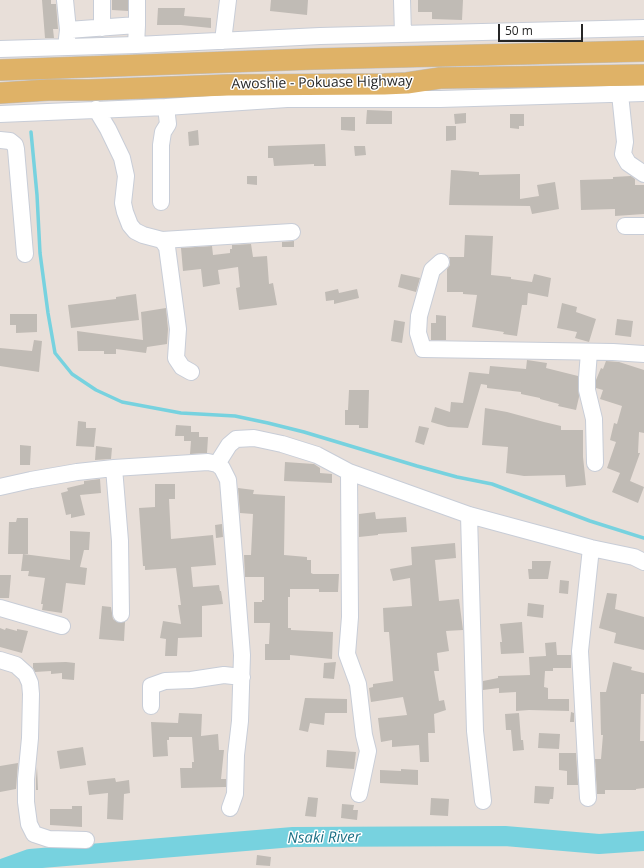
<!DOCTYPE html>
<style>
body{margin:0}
#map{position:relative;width:644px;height:868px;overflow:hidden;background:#e8dfd9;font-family:"Open Sans",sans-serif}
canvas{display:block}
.scale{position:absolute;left:498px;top:24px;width:85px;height:18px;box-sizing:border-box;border:2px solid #262626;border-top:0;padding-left:5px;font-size:12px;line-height:14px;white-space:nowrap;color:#262626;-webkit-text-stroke:3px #fff;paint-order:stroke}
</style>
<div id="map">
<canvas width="644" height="868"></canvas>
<div class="scale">50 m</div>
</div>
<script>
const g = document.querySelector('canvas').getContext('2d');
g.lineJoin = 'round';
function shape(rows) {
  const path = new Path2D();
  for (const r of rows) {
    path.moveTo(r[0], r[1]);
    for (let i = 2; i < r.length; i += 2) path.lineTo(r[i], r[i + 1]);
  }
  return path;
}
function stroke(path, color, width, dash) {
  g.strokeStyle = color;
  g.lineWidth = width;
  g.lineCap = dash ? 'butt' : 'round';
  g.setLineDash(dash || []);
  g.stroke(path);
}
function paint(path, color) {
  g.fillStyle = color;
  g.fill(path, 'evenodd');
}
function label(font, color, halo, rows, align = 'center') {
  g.font = font + ' "Open Sans",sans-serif';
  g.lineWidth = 3;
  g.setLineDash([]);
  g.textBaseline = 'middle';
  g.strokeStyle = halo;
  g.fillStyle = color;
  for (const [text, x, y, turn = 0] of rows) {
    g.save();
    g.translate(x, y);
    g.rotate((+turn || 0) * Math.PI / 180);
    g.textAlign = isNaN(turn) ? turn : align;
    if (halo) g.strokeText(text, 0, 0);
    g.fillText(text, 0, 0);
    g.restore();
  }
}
stroke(shape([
 [31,132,37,195,40,253,48,313,55,353,72,374,96,390,122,402,181,413,235,416,268,423,304,432,417,466,457,477,492,484,590,521,644,538]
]), '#77d2df', 3.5);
stroke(shape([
 [5,868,30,859,293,837,505,836,599,844,644,841]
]), '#77d2df', 20);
paint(shape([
 [42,0,51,0,51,4,56,4,58,29,53,29,54,38,45,38],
 [112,0,128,0,128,11,112,10],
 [271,0,308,0,307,15,270,11],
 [418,0,463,0,462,20,432,19,432,12,418,12],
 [158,8,185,8,184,16,211,18,211,28,181,25,157,25],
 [367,110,392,111,392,124,366,124],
 [466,113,466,123,455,124,454,114],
 [510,114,524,114,524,126,519,126,519,129,510,128],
 [341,117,355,117,355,131,341,130],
 [446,126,456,126,456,140,446,141],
 [198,130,199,145,189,146,188,132],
 [325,144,326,166,314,166,314,164,274,166,273,158,268,158,268,146],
 [354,146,365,146,366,155,355,156],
 [451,170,479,172,479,175,520,174,520,199,539,196,537,185,555,182,559,209,532,214,530,206,449,205],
 [247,176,257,176,257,185,247,184],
 [631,176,635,179,635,185,644,185,644,214,615,216,615,209,581,210,580,180,613,179,613,177],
 [465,235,493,236,491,275,511,277,511,279,532,282,534,274,551,278,548,297,528,293,527,305,522,305,517,336,503,334,504,332,472,327,477,295,463,294,463,292,447,292,447,269,450,265,450,260,449,257,464,257],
 [294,241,294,247,282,247,282,242],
 [251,244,253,257,267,256,269,284,273,283,277,305,239,310,236,288,240,287,238,267,218,270,220,284,203,287,201,269,183,271,181,248,212,246,213,255,230,253,230,249,232,249,232,245],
 [401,274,420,278,416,292,398,287],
 [338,289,339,293,357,289,359,298,334,304,334,300,326,301,325,292],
 [136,294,139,320,71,328,68,305,116,299,116,297],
 [562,303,577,307,576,312,596,319,589,342,575,338,577,332,557,328],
 [166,308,168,329,167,344,147,347,146,353,116,349,116,354,104,354,104,351,78,351,77,331,143,340,141,312],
 [10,314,37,314,37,332,16,333,16,325,10,325],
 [436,315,446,316,446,340,431,340,431,323,436,323],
 [617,319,633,321,631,337,615,335],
 [394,320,405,322,402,343,391,341],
 [34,340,42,341,39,372,0,366,0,348,32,351],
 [527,360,547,363,546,368,578,376,579,397,576,410,558,406,559,404,540,399,540,398,521,394,521,392,487,388,487,385,481,384,468,428,448,427,431,422,435,407,450,412,451,402,463,403,469,372,489,374,490,366,526,369],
 [606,361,619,362,644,370,644,433,639,432,638,453,640,453,630,481,644,487,638,503,612,492,620,473,607,468,616,442,610,440,614,423,617,424,622,406,600,399,603,390,596,388,596,380,601,368,603,369],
 [349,390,369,390,368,428,359,428,359,425,345,425,345,410,348,410],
 [485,408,507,412,544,422,561,426,561,430,583,430,583,457,586,485,566,487,565,475,524,476,506,473,508,447,482,445],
 [78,421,86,422,86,428,96,428,94,447,76,446],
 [176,425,191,426,191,432,199,432,199,437,208,437,207,453,190,454,191,441,184,441,184,436,175,436],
 [419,426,429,428,424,445,415,442],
 [20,445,31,446,30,465,20,465],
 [96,446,112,448,111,459,95,460],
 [285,462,314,464,320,468,320,473,332,474,332,483,284,481],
 [100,479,101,493,80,495,85,515,71,518,71,514,66,515,61,493,68,491,67,488,84,484,84,481],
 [155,484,175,484,175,499,169,499,171,539,213,535,216,565,191,567,193,587,219,585,220,591,221,591,223,604,202,606,202,637,178,638,177,656,165,656,166,639,160,638,163,621,181,624,178,605,181,605,176,568,145,570,145,566,143,566,139,508,155,507],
 [238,488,254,490,253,494,285,496,284,555,307,557,307,560,311,560,311,573,313,574,339,574,338,592,319,592,319,589,290,589,290,597,288,597,288,628,291,628,291,630,333,632,332,659,290,655,290,660,265,660,265,644,269,644,270,623,254,623,254,602,262,602,262,600,264,600,264,577,245,577,244,555,251,555,253,514,240,513],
 [375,512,376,519,406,517,407,532,378,534,378,535,359,537,359,514],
 [17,518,28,518,28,554,8,554,9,522,16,522],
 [222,524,223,537,216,538,215,525],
 [70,531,90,532,89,550,84,550,80,567,87,568,85,585,66,583,62,613,42,610,43,604,41,604,45,578,28,576,29,571,21,571,23,554,70,560],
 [455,543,456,558,435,560,439,601,459,599,463,630,446,631,449,651,437,653,439,671,434,671,439,701,444,700,446,710,434,714,435,733,428,733,429,762,420,762,419,745,392,747,392,740,381,742,378,718,407,715,403,697,371,702,369,688,373,687,373,684,393,681,389,632,384,632,383,608,412,606,410,578,393,581,390,569,412,565,411,547],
 [532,561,551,561,548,579,529,579,528,569,532,569],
 [0,575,11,575,9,598,0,598],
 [560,580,569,581,568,594,559,593],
 [607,593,617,594,615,609,644,617,644,650,614,643,616,633,599,628],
 [528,603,544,605,543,618,527,616],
 [102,606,111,607,113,619,117,622,125,622,124,641,99,639],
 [522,622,524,653,501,654,500,642,502,642,500,624],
 [0,628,5,630,6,628,17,631,17,629,28,631,22,653,0,647],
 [556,642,557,655,571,655,571,668,553,668,553,671,545,671,544,687,548,688,548,699,569,699,569,711,529,710,516,711,516,692,499,693,499,688,483,690,483,681,498,678,498,676,530,675,529,657,546,656,545,643],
 [66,662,75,663,74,680,62,679,62,673,51,674,51,671,35,672,33,668,33,663],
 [336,662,334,679,323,678,324,663],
 [613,662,632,667,631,670,644,673,644,694,641,694,640,741,644,741,644,788,636,789,636,790,605,790,605,794,597,794,595,759,601,759,603,735,601,735,600,692,606,692],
 [305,698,347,699,347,713,325,713,324,725,310,723,308,732,299,730],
 [571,712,574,713,574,722,570,722],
 [179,713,202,714,201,736,218,734,219,750,224,750,221,779,226,779,226,787,181,788,180,768,192,768,192,762,194,762,192,737,169,737,169,740,167,740,168,756,153,757,151,722,178,723],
 [519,713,521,740,523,740,524,750,513,751,511,730,506,730,505,714],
 [539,733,560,734,559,749,538,748],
 [83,747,86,765,60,769,57,751],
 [327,750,356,752,354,769,326,767],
 [559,753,576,753,578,785,567,785,567,771,559,770],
 [18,763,16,789,0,792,0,766],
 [37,767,38,790,36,790,36,779],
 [401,769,418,770,418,785,380,783,380,770,401,771],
 [115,778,116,782,129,780,130,793,124,794,123,820,107,819,108,793,89,795,87,781],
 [535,786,554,787,553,799,550,799,549,804,534,803],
 [308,797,318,798,316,817,305,816],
 [431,798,449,799,448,816,430,815],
 [342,804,354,805,353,810,358,810,357,820,341,818],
 [72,806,82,806,82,827,50,825,50,809,72,809],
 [257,855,271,857,270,866,256,865]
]), '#c0bbb5');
const minor = shape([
 [65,0,68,30],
 [137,0,137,25],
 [402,0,403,34],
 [102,28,102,0],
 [223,41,228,0],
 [66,47,68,30,137,25,136,45],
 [0,49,136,45,320,36,644,28],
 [620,94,625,142,623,154,628,163,644,174],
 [96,109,108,129,122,158,126,176,123,203,125,212,130,225,135,231,143,235,162,240,167,247,178,329,176,358,182,367,191,372],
 [0,114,166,107,287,99,440,99,644,93],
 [0,140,10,141,15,145,16,149,25,254],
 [161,202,161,145,163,132,168,124,166,107],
 [625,226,644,226],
 [162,240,292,232],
 [441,262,432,270,419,316,418,333,423,349,613,352,644,354],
 [589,352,587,378,587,390,594,419,595,463],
 [217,464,229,445,236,439,254,438,282,444,317,455,349,472,469,515,591,548,634,557,644,562],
 [114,468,120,541,121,614],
 [349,472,350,617,347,654,358,684,364,735,368,751,359,794],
 [0,487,31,480,77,472,114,468,208,462,217,464,222,468,228,480,242,655,240,721,236,755,235,794,230,808],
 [469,515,475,731,483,801],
 [0,608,62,626],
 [0,660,16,665,26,674,30,683,31,694,30,738,26,779,26,802,29,824,34,834,49,839,86,840],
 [151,706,151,686,165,681,191,680,224,675,242,677],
 [588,798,580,651,591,548]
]);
const major = shape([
 [0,70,314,59,644,51],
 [0,93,48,90,89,90,228,85,384,84,407,83,440,78,644,75]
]);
stroke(minor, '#c8cdd7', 18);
stroke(major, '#bebebe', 22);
stroke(minor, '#fff', 16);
stroke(major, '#dfb267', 21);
label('14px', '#262626', '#fff', [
 ["Awoshie - Pokuase Highway",322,83,-1]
]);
label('italic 15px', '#1c7085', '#fff', [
 ["Nsaki River",324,838,-1]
]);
</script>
